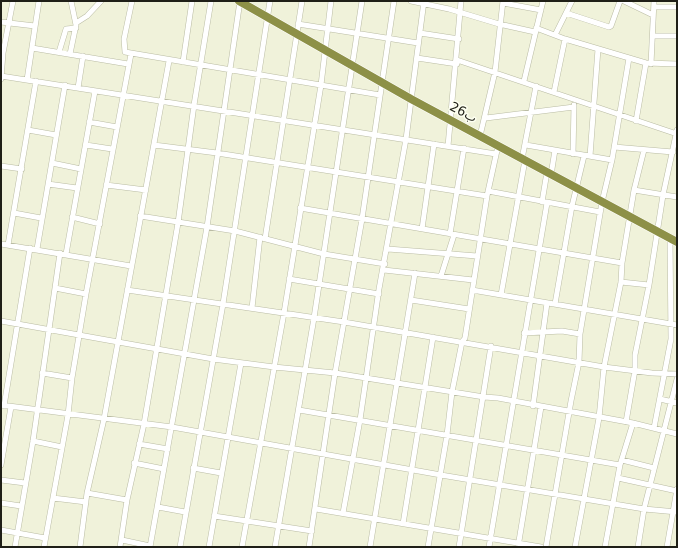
<!DOCTYPE html>
<meta charset="utf-8">
<style>
body{margin:0}
#map{position:relative;width:678px;height:548px;overflow:hidden;background:#f0f2da;font-family:"DejaVu Sans",sans-serif}
canvas{display:block}
.frame{position:absolute;inset:0;border:2px solid #1f1f17;pointer-events:none}
</style>
<div id="map">
<canvas width="678" height="548"></canvas>
<div class="frame"></div>
</div>
<script>
const g = document.querySelector('canvas').getContext('2d');
g.lineJoin = 'round';
function shape(rows) {
  const path = new Path2D();
  for (const r of rows) {
    path.moveTo(r[0], r[1]);
    for (let i = 2; i < r.length; i += 2) path.lineTo(r[i], r[i + 1]);
  }
  return path;
}
function stroke(path, color, width, dash) {
  g.strokeStyle = color;
  g.lineWidth = width;
  g.lineCap = dash ? 'butt' : 'round';
  g.setLineDash(dash || []);
  g.stroke(path);
}
function label(font, color, halo, rows, align = 'center') {
  g.font = font + ' "DejaVu Sans",Vazirmatn,sans-serif';
  g.lineWidth = 3;
  g.setLineDash([]);
  g.textBaseline = 'middle';
  g.strokeStyle = halo;
  g.fillStyle = color;
  for (const [text, x, y, turn = 0] of rows) {
    g.save();
    g.translate(x, y);
    g.rotate((+turn || 0) * Math.PI / 180);
    g.textAlign = isNaN(turn) ? turn : align;
    if (halo) g.strokeText(text, 0, 0);
    g.fillText(text, 0, 0);
    g.restore();
  }
}
const minor = shape([
 [132,1,124,39,125,52,380,95],
 [411,1,449,9,499,24,535,32],
 [624,1,653,15],
 [503,3,541,10],
 [654,7,677,7],
 [566,13,609,27,611,26,620,1],
 [1,22,35,26],
 [76,23,87,16,101,1],
 [298,24,418,43],
 [536,28,565,39,646,63,677,64],
 [420,33,459,39],
 [555,35,572,1],
 [653,36,677,36],
 [32,48,128,64],
 [59,52,66,29,76,28],
 [70,54,76,25,71,1],
 [417,58,457,64],
 [457,60,677,134],
 [183,62,192,1],
 [651,64,654,1],
 [1,76,496,154],
 [1,79,3,53,13,1],
 [27,80,39,1],
 [524,81,543,1],
 [78,88,83,56],
 [554,92,565,39],
 [486,118,574,107],
 [636,121,646,63],
 [89,122,117,127],
 [28,130,56,135],
 [480,136,495,72,503,1],
 [86,145,112,149],
 [154,145,217,153,487,196],
 [526,145,612,160],
 [448,146,461,1],
 [614,147,673,152],
 [573,154,574,105],
 [590,156,598,49],
 [522,159,536,86],
 [52,163,81,169],
 [1,166,22,169],
 [551,175,555,150],
 [48,184,77,188],
 [106,185,146,190],
 [634,190,677,197],
 [488,191,600,212],
 [542,202,547,172],
 [300,208,622,263],
 [14,213,41,218],
 [140,216,235,231,324,254,385,264],
 [72,217,100,224],
 [422,229,434,144],
 [450,234,464,148],
 [265,239,302,1],
 [1,244,131,266],
 [8,245,36,81],
 [37,249,65,85],
 [388,249,477,256],
 [66,254,95,91],
 [384,270,473,280],
 [441,276,454,235],
 [289,279,379,294],
 [621,282,649,285],
 [55,288,86,294],
 [127,290,344,322,604,367,652,373,677,374],
 [472,290,677,325],
 [501,295,525,160],
 [411,300,469,309],
 [555,304,572,206,584,156],
 [252,308,260,237],
 [1,321,213,359,274,367,335,373,484,397,498,398,633,423,677,434],
 [524,333,562,331,580,334],
 [42,373,72,378],
 [660,399,677,403],
 [1,405,172,427,441,475,644,509,677,512],
 [4,406,30,248],
 [533,406,547,303],
 [299,410,620,465],
 [626,422,635,370,635,355,649,285,663,195,677,130],
 [654,428,671,339,670,239],
 [33,441,62,447],
 [139,444,168,449],
 [622,460,654,468],
 [134,463,164,469],
 [1,465,11,407],
 [193,468,221,473],
 [618,478,677,491],
 [1,480,25,483],
 [87,493,127,500],
 [53,498,86,502],
 [1,503,21,506],
 [158,507,185,512],
 [316,509,541,547],
 [343,513,360,420,379,289,406,139,424,1],
 [214,516,312,531],
 [403,524,433,337],
 [1,530,45,538],
 [122,540,150,546],
 [15,547,33,441,60,253],
 [44,547,68,415,72,378,86,294,131,54],
 [80,547,87,493,104,419,169,61],
 [120,547,127,500,144,424,178,223,194,105,211,1],
 [150,547,207,227,240,1],
 [180,547,223,304,270,1],
 [209,547,241,363],
 [242,547,284,313,321,85,331,1],
 [275,547,314,318,362,1],
 [309,547,335,373,362,219,394,1],
 [370,547,415,273],
 [428,547,447,435,452,392,462,342,465,338,487,196,498,146],
 [459,547,491,346],
 [489,547,547,203],
 [518,547,541,407],
 [546,547,571,401,579,362,580,334,602,202,612,160,629,58],
 [575,547,599,418,604,367,621,282,622,263,634,190,644,150],
 [605,547,620,465,633,423],
 [638,547,644,509,677,379],
 [667,547,677,489]
]);
const highway = shape([
 [239,1,411,99,677,242]
]);
stroke(minor, '#babca4', 6);
stroke(highway, '#fff', 9);
stroke(minor, '#fff', 5);
stroke(highway, '#8d9047', 8);
label('13px', '#1f1f17', '#fdfff0', [
 ["26ب",463,113,28]
]);
</script>
